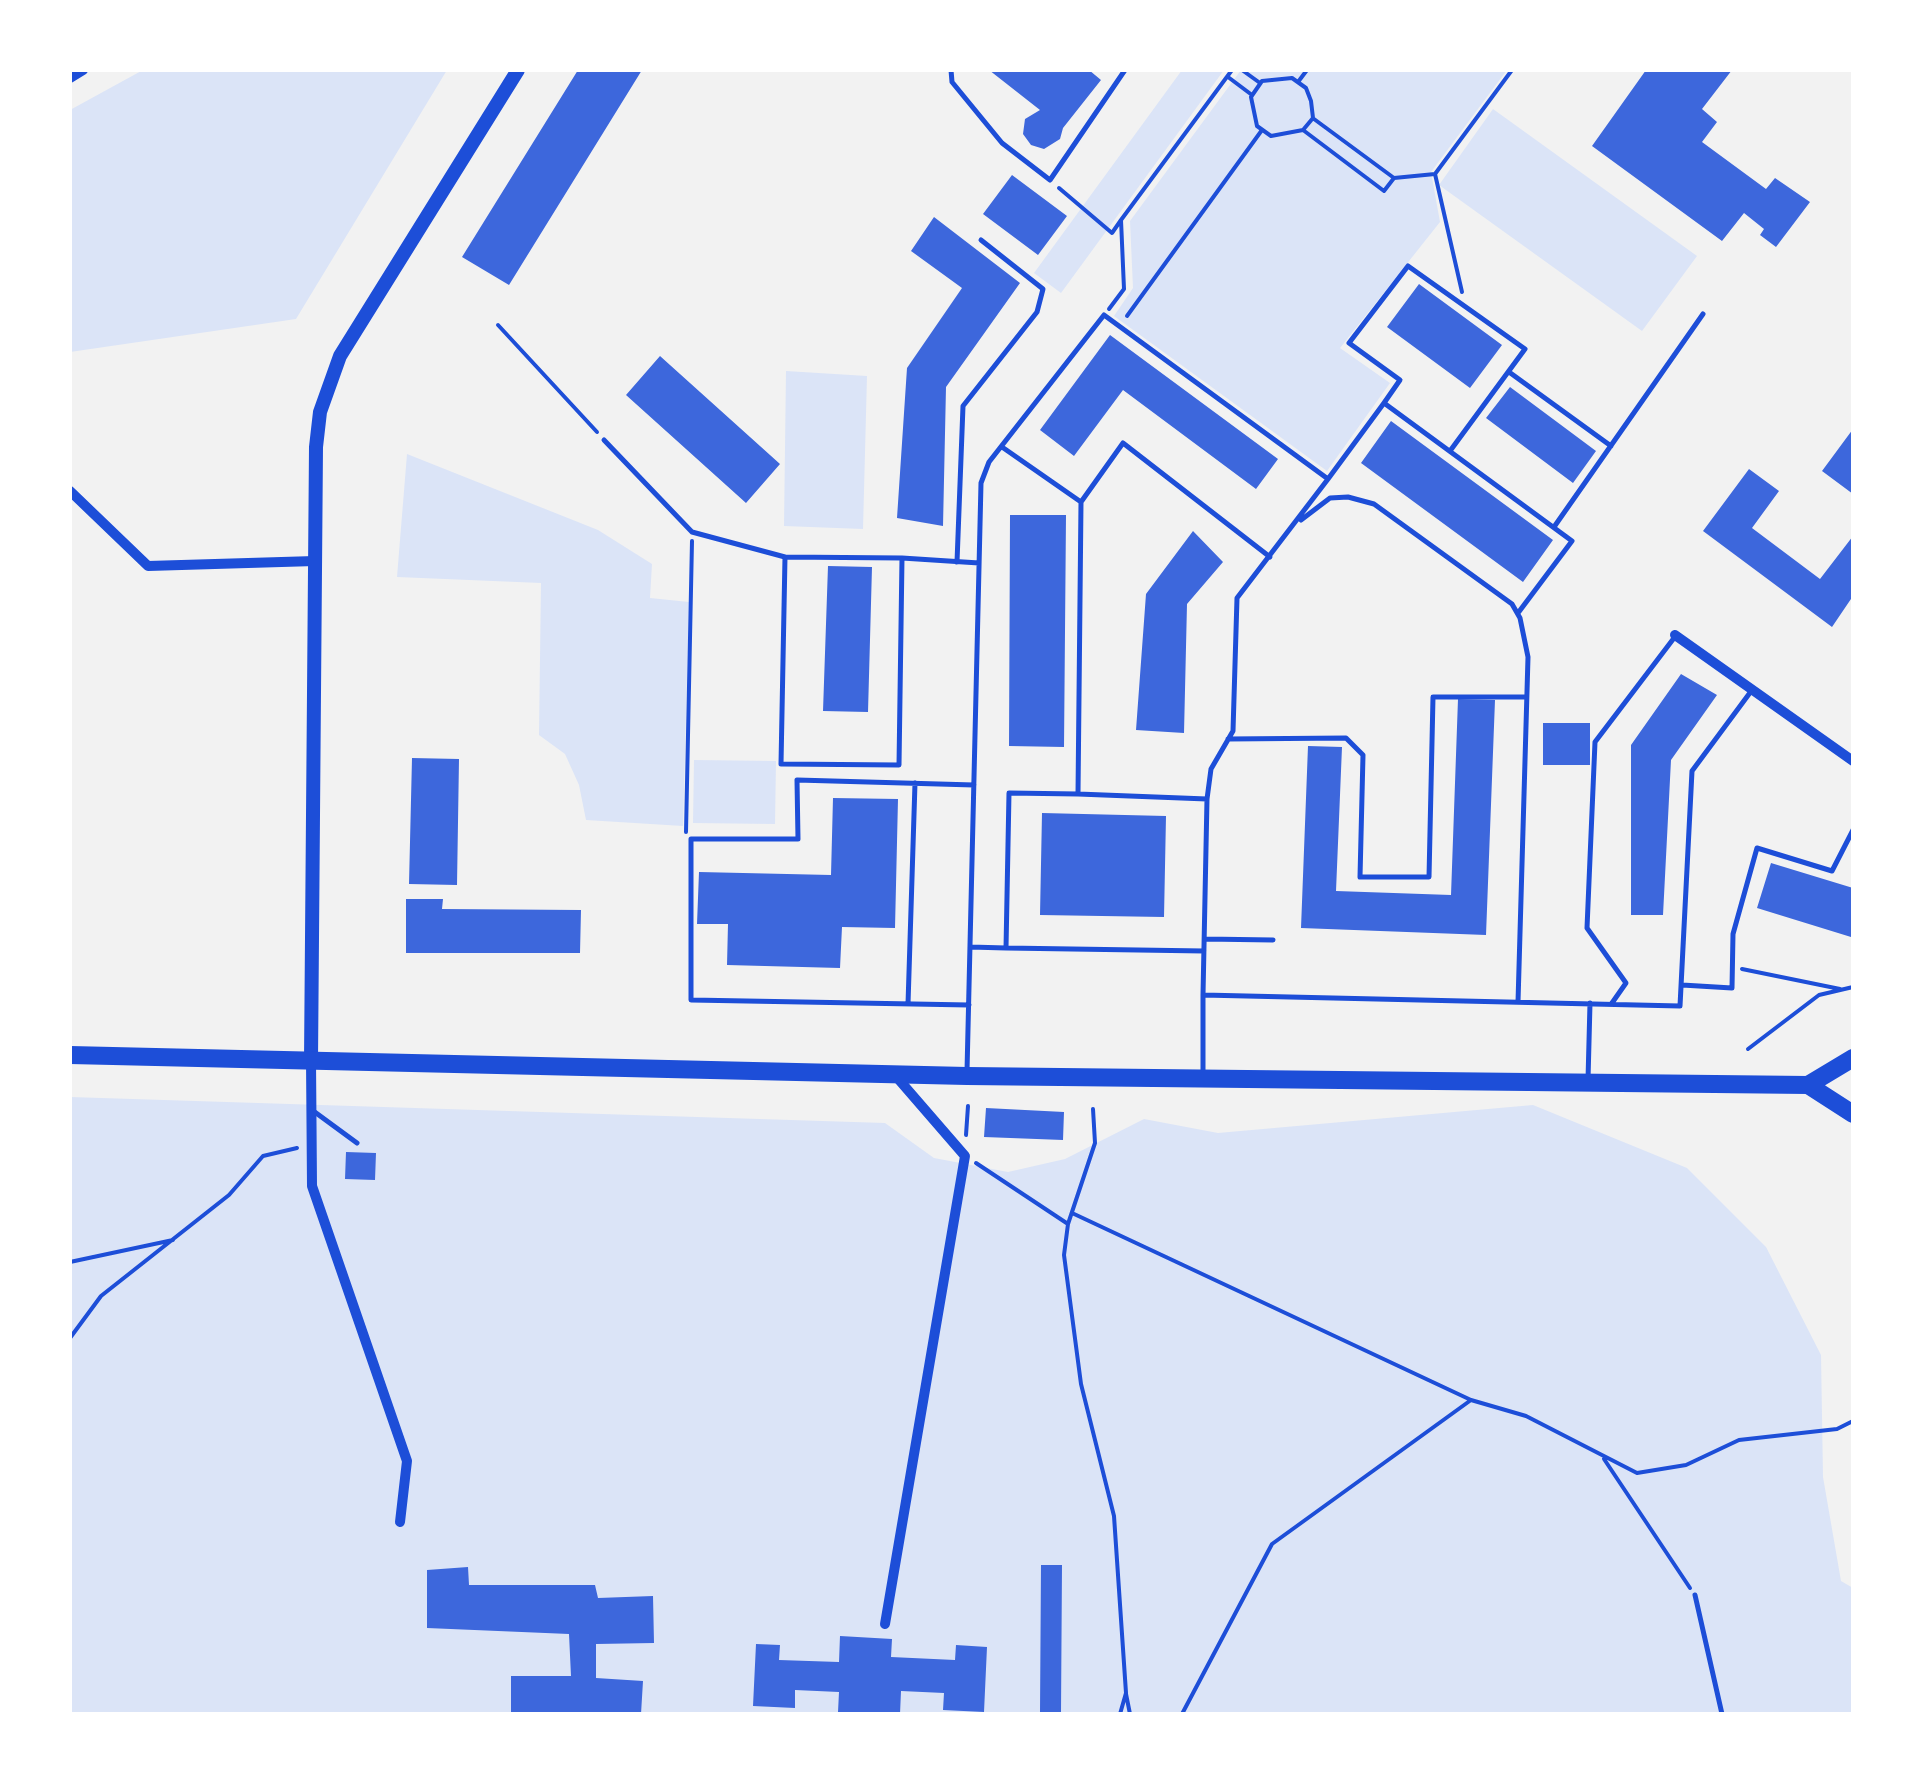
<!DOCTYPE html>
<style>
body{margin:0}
#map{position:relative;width:1923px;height:1784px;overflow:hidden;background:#f2f2f2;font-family:"Roboto Condensed",sans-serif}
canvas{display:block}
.frame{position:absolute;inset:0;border:72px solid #fff;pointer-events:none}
</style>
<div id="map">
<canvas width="1923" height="1784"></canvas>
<div class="frame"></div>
</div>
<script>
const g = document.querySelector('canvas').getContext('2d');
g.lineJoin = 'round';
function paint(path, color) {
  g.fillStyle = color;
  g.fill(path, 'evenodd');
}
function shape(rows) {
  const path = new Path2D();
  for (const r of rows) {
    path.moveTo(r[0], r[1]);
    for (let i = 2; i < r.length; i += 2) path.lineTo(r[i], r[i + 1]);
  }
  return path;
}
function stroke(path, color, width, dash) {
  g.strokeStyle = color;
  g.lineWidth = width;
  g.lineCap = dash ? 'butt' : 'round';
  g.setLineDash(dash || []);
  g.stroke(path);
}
paint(shape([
 [143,70,447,70,296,319,70,352,70,110],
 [1182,70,1224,70,1061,293,1034,273],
 [1241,70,1507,70,1431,172,1440,222,1340,348,1390,383,1327,471,1114,316,1133,288,1130,221],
 [1493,109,1697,256,1642,331,1439,185],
 [786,371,867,376,863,529,784,526],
 [407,454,598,530,652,564,650,598,689,602,683,826,586,820,579,785,565,754,539,735,541,583,397,577],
 [694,760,776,761,775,824,693,823],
 [70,1097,885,1123,934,1158,1008,1172,1065,1159,1144,1119,1218,1133,1533,1105,1687,1168,1766,1247,1821,1355,1823,1477,1841,1581,1853,1588,1853,1714,70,1714]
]), '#dbe4f7');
paint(shape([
 [578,70,642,70,509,285,462,257],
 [989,70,1089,70,1101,80,1063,128,1060,139,1044,149,1031,145,1023,134,1025,119,1040,110],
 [1646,70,1732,70,1702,109,1717,122,1702,142,1766,189,1775,178,1810,202,1776,247,1760,235,1764,229,1744,213,1722,241,1592,146],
 [1012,175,1067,216,1038,255,983,214],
 [934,217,1020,283,946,387,943,526,897,518,907,368,962,288,911,251],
 [1419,284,1502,345,1470,388,1387,327],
 [1110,335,1278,459,1256,489,1123,390,1074,456,1040,430],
 [660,356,780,464,746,503,626,395],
 [1510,387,1596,451,1573,483,1486,418],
 [1391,421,1553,540,1523,582,1361,463],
 [1853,429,1853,494,1822,471],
 [1749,469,1779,491,1752,528,1820,579,1853,536,1853,596,1832,627,1703,531],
 [1010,515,1066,515,1064,747,1009,746],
 [1193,531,1223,562,1187,604,1184,733,1136,730,1146,594],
 [828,566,872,567,868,712,823,711],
 [1681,674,1717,695,1671,760,1663,915,1631,915,1631,745],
 [1458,699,1495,700,1486,935,1301,928,1308,746,1342,747,1336,891,1451,895],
 [1543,723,1590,723,1590,765,1543,765],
 [412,758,459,759,457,885,409,884],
 [833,798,898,799,895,928,842,927,840,968,727,965,728,924,697,924,699,872,831,875],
 [1042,813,1166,816,1164,917,1040,915],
 [1771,863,1853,888,1851,937,1757,908],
 [406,899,443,899,442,909,581,910,580,953,406,953],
 [986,1108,1064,1112,1063,1140,984,1137],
 [346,1152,376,1153,375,1180,345,1179],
 [1041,1565,1062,1565,1061,1712,1040,1712],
 [468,1567,469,1585,595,1585,598,1598,653,1596,654,1643,596,1644,596,1678,643,1681,641,1714,511,1714,511,1676,571,1676,569,1634,427,1628,427,1570],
 [840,1636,892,1639,891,1657,955,1660,956,1645,987,1647,984,1712,943,1710,944,1693,901,1691,900,1714,838,1712,839,1692,795,1690,795,1708,753,1706,756,1644,780,1645,779,1660,839,1662]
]), '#3d67dc');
stroke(shape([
 [1242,70,1260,83],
 [1228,77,1252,95],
 [1298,82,1307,70],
 [1314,119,1394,178,1435,174],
 [1303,130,1271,136,1257,126,1251,97,1262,81,1292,78,1306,88,1311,101,1313,118,1303,130,1384,191,1394,178],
 [1059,188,1112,233,1121,220],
 [1462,292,1435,174,1512,70],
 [1109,309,1124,289,1121,220,1232,70],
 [1127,316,1262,130],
 [498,325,597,432],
 [686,832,692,541],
 [1742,969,1840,989],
 [1748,1049,1819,995,1853,987],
 [1093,1109,1095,1143,1068,1224,1064,1255,1081,1384,1114,1516,1126,1693,1120,1714],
 [966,1135,968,1106],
 [976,1163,1068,1224],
 [1072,1213,1471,1400],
 [70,1262,173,1240],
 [70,1338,101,1296,229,1195,263,1156,297,1148],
 [1604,1459,1690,1588],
 [1126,1694,1130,1714],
 [1182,1714,1272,1544,1471,1400,1526,1416,1637,1473,1686,1465,1739,1440,1837,1429,1853,1421]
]), '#1d4ed8', 4);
stroke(shape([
 [951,70,952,82,1002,143,1050,180,1125,70],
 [1509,372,1611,446],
 [1384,403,1400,380,1349,343,1408,266,1525,349,1450,451],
 [604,440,692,532,785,557],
 [1002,447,1081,502,1123,443,1270,557],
 [1328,479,1384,403,1572,541,1518,613],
 [1081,502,1078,794,1009,793,1006,948,1204,951],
 [1301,520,1330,498,1348,497,1374,504,1512,604,1520,618,1528,657,1518,1002],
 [1554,527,1703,314],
 [902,558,785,557,781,764,899,765,902,558,979,563],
 [957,562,963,406,1037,312,1043,289,981,240],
 [1228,739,1346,738,1363,755,1360,877,1429,877,1433,697,1526,697],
 [1078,794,1207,799],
 [1205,939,1273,940],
 [970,947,1006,948],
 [1682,985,1732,988,1733,934,1757,848,1832,871,1853,830],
 [1612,1003,1626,983,1587,928,1595,742,1674,638],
 [908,1004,915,783],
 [969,1005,691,1000,691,839,798,839,797,780,974,785],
 [967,1071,981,483,989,462,1104,315,1328,479,1237,598,1233,731,1211,769,1207,799,1203,995],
 [1203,1073,1203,995,1680,1006,1692,771,1752,690],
 [1588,1080,1590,1003],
 [312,1110,357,1143],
 [1695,1595,1722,1714]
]), '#1d4ed8', 5);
stroke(shape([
 [70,78,83,70],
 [70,491,148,566,315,561],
 [1675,635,1853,761],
 [311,1060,312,1186,407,1461,400,1522],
 [885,1624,965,1156,894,1074]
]), '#1d4ed8', 10);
stroke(shape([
 [311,1060,316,447,320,412,340,356,518,70]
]), '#1d4ed8', 14);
stroke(shape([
 [70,1055,967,1076,1808,1085],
 [1808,1085,1853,1114],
 [1808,1085,1853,1058]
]), '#1d4ed8', 18);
</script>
